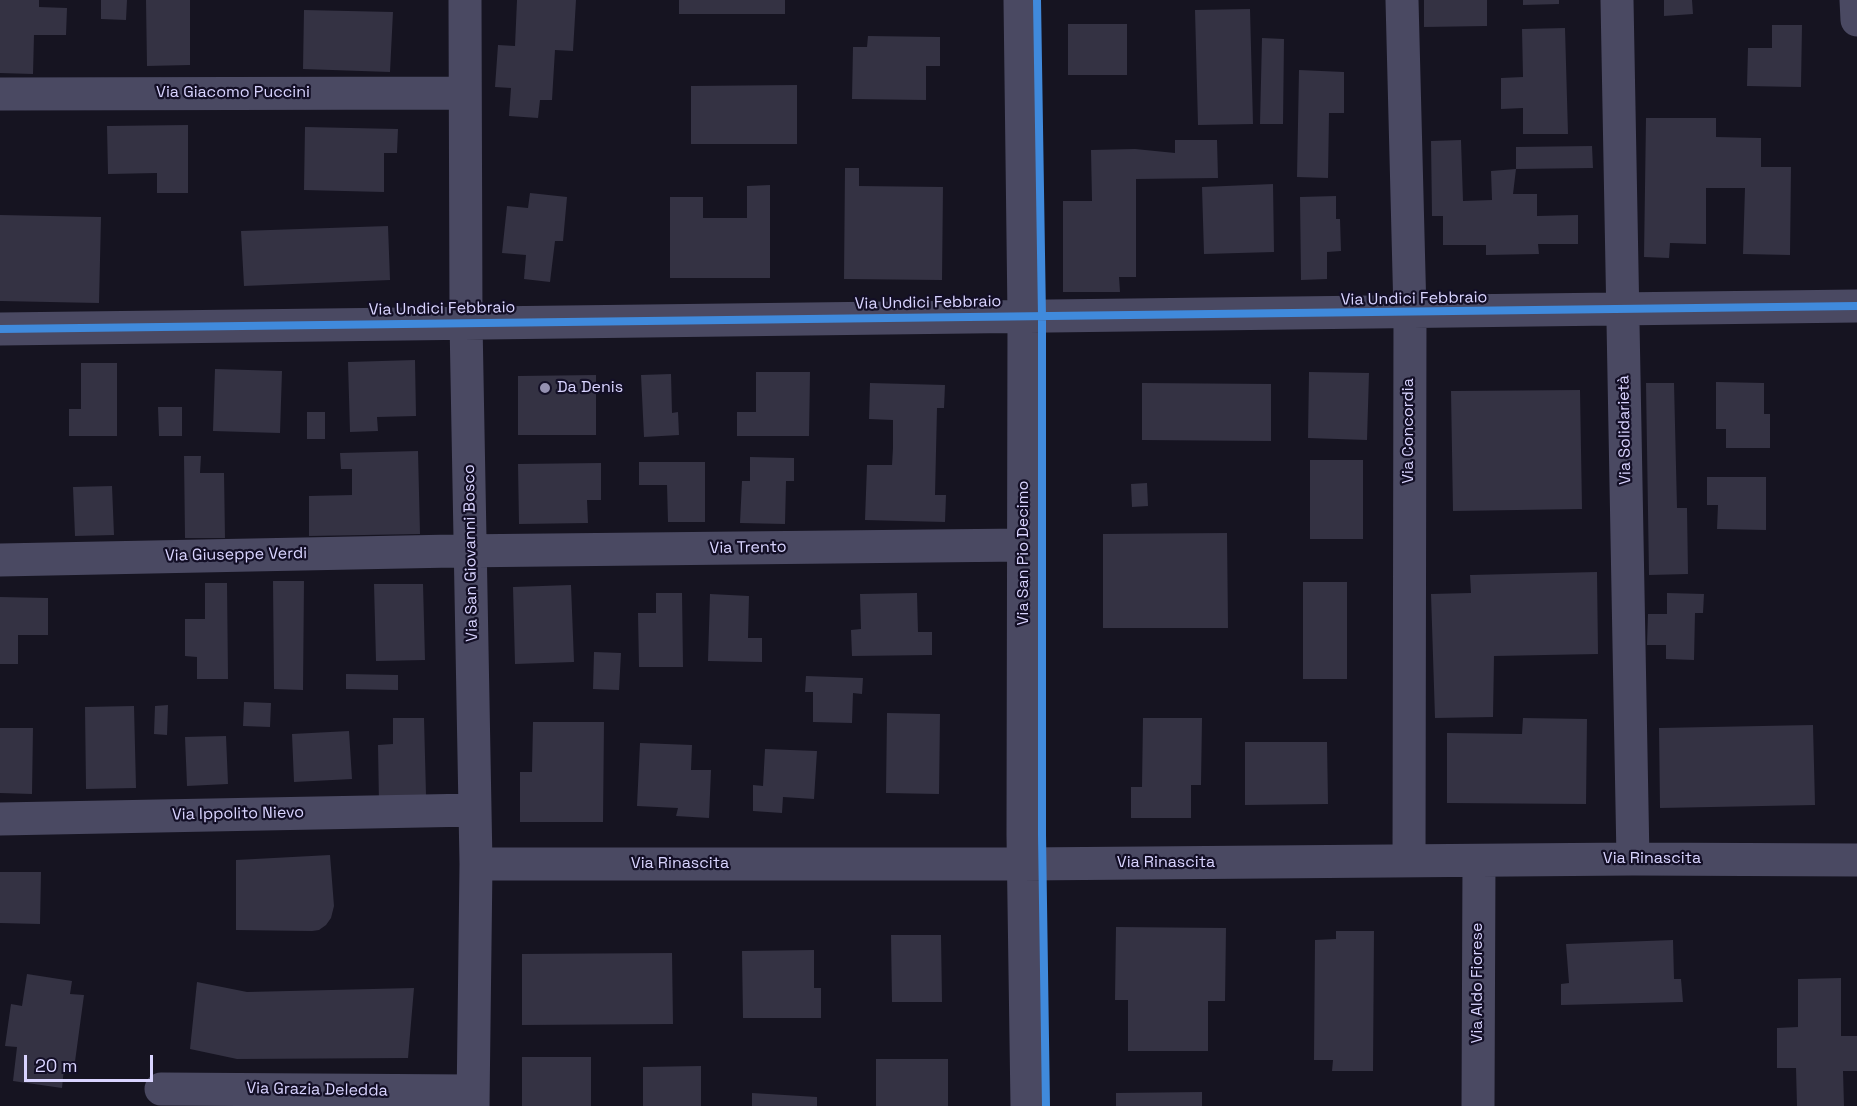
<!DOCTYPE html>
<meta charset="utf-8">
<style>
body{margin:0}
#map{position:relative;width:1857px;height:1106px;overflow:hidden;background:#161421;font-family:"Space Grotesk",sans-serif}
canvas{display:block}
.scale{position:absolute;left:24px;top:1055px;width:129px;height:27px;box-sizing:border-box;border:3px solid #d9d4ff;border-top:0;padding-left:8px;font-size:18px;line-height:21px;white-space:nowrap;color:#d9d4ff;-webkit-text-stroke:4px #130f26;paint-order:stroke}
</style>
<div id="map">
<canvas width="1857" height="1106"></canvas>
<div class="scale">20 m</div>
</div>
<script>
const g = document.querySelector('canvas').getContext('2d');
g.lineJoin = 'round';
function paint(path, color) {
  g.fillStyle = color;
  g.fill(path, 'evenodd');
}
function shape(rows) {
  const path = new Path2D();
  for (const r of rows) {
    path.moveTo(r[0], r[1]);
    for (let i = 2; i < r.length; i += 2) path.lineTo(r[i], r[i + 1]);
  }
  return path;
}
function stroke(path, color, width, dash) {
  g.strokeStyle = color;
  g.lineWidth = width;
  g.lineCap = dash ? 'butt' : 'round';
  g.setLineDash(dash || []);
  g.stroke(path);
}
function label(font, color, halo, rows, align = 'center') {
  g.font = font + ' "Space Grotesk",sans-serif';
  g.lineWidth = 4.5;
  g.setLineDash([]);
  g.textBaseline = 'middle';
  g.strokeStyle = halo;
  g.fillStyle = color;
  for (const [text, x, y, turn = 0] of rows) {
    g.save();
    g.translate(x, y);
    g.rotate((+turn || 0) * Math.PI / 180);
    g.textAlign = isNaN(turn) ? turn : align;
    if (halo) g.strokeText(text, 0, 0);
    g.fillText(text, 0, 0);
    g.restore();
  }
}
paint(shape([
 [0,0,39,0,39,7,67,8,66,35,34,35,33,74,0,73],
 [101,0,127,0,126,20,101,19],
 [146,0,190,0,190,65,147,66],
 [517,0,576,0,573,51,555,50,552,100,540,100,538,118,509,116,511,88,495,87,498,45,515,46],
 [679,0,785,0,785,14,679,14],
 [1424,0,1487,0,1487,26,1424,27],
 [1523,0,1559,0,1559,4,1523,5],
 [1664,0,1692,0,1693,14,1664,16],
 [1250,9,1253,124,1198,125,1195,10],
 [304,10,393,12,390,72,303,69],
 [1068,24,1127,24,1127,75,1068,75],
 [1772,25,1802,25,1801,87,1747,86,1748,48,1772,48],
 [1565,28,1568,134,1523,134,1523,108,1501,109,1501,78,1523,77,1522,29],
 [868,36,940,37,940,66,926,66,926,100,852,99,853,47,867,47],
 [1262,38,1284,39,1283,124,1260,124],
 [1299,70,1344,72,1344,113,1329,113,1328,178,1297,177],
 [797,85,797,144,691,144,691,86],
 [1646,118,1716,118,1716,137,1761,138,1761,167,1791,167,1790,255,1743,254,1745,188,1706,188,1706,244,1670,243,1669,258,1644,257],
 [188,125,188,193,157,193,157,173,108,174,107,126],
 [305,127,398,129,397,153,384,153,384,192,304,190],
 [1175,140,1217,140,1218,178,1136,179,1136,277,1119,277,1120,292,1063,292,1063,201,1092,201,1091,150,1135,149,1175,153],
 [1461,140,1463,201,1492,200,1491,171,1516,169,1516,147,1592,146,1593,168,1516,169,1513,194,1537,194,1537,216,1578,215,1578,244,1538,244,1539,254,1486,255,1486,245,1443,245,1443,216,1432,216,1431,141],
 [845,168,859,168,859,186,943,187,942,280,844,279],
 [1273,184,1274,252,1204,254,1202,187],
 [770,185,770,278,670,278,670,197,703,197,703,218,747,218,747,186],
 [530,193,567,197,563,241,555,241,550,282,524,279,526,255,502,253,507,206,528,208],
 [1336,196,1336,219,1340,219,1341,251,1327,252,1327,279,1301,280,1300,197],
 [0,215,101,217,99,303,0,301],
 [388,226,390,280,244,286,241,231],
 [415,360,416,416,377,417,378,431,350,432,348,362],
 [81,363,117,363,117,436,69,436,69,409,81,409],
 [215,369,282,371,280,433,213,431],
 [756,372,810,372,809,436,737,436,737,412,756,412],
 [1309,372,1369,373,1367,440,1308,438],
 [671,374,672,413,678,412,679,435,644,437,641,375],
 [596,375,596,435,518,435,518,376],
 [1716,382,1764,383,1764,414,1770,414,1770,448,1726,448,1726,429,1716,429],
 [870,383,945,385,944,408,937,408,935,495,946,495,945,522,865,520,867,465,892,465,893,448,893,420,869,419],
 [1142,383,1271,384,1271,441,1142,440],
 [1646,383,1674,383,1677,508,1687,508,1688,574,1649,575],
 [1580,390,1582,509,1453,511,1451,391],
 [158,407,182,407,182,436,159,436],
 [307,412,325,412,325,439,307,439],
 [418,451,420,534,309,536,309,496,352,495,352,469,341,469,340,453],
 [184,456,201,456,200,473,224,473,225,538,185,538],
 [750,457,794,458,794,481,786,481,785,524,740,523,742,481,750,481],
 [1310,460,1363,460,1363,539,1310,539],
 [639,462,705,462,705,522,668,522,667,485,639,485],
 [601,463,601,500,587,500,588,523,519,524,518,464],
 [1707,477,1766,477,1766,530,1717,529,1718,505,1707,505],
 [1147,483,1148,506,1132,507,1131,484],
 [112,486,114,535,75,536,73,487],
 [1227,533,1228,628,1103,628,1103,534],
 [1597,572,1598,654,1494,656,1493,717,1435,718,1431,594,1471,593,1470,575],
 [273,581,304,581,303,690,274,689],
 [1303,582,1347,582,1347,679,1303,679],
 [205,583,227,583,228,679,197,679,197,657,185,656,185,619,205,619],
 [374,584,423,584,425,660,376,661],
 [571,585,574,662,515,664,513,587],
 [656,593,682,593,683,667,639,667,638,613,656,613],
 [917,593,918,632,932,632,932,655,852,656,851,630,861,629,860,594],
 [1667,593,1704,594,1703,613,1695,613,1694,660,1666,659,1666,645,1647,645,1648,614,1667,614],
 [710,594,749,596,748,638,762,638,762,662,708,661],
 [0,597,48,598,48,635,18,635,18,664,0,664],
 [594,652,621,653,619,690,593,689],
 [346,674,398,675,398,690,346,689],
 [806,676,863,678,862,694,853,693,852,723,813,722,813,692,805,692],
 [244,702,271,703,270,727,243,726],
 [168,705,167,735,154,734,155,706],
 [134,706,136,788,86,789,85,707],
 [887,713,940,714,939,794,886,793],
 [393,718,424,718,426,795,379,804,378,745,393,744],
 [1143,718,1202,718,1201,785,1191,785,1191,818,1131,818,1131,787,1142,787],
 [1523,718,1587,719,1586,804,1447,803,1447,733,1522,734],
 [533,722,604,722,603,822,520,822,520,772,532,772],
 [1813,725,1815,805,1660,808,1659,728],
 [0,728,33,728,32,794,0,793],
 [349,731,352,779,294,782,292,734],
 [226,736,228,784,187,786,185,737],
 [1245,742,1327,742,1328,804,1245,805],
 [640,743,692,745,691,770,711,770,709,818,676,816,678,808,637,806],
 [765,749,817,751,814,799,783,797,782,813,753,811,753,785,763,786],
 [330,855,334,906,331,918,326,925,319,930,312,931,236,930,236,860],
 [0,872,41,872,40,924,0,923],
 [1116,927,1226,928,1225,1001,1208,1001,1208,1051,1128,1051,1128,1000,1115,1000],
 [1336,931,1374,931,1373,1071,1332,1071,1333,1060,1314,1060,1315,940,1336,939],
 [891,935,941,935,942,1002,892,1002],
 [1673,940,1674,979,1681,979,1683,1002,1561,1005,1561,984,1569,983,1566,944],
 [814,950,814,988,821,988,821,1018,743,1018,742,951],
 [672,953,673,1024,522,1025,522,954],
 [27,974,72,981,70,994,84,995,74,1069,64,1068,62,1088,13,1081,17,1047,5,1046,11,1004,22,1006],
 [1841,978,1841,1036,1857,1036,1857,1071,1843,1071,1844,1106,1797,1106,1796,1068,1777,1068,1777,1028,1798,1027,1798,979],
 [197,982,247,992,414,988,408,1058,237,1059,190,1049],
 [522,1057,591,1057,591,1106,522,1106],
 [876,1059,948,1059,948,1106,876,1106],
 [701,1066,701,1106,643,1106,643,1067],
 [1202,1092,1202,1106,1116,1106,1116,1093],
 [752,1093,817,1097,817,1106,752,1106]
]), '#343243');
stroke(shape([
 [465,0,466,322,476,864,473,1106],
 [1020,0,1024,316,1023,835,1027,1106],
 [1402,0,1410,313,1409,861],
 [1617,0,1633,859],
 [1856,0,1857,20],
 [0,94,465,93],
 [0,329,1857,306],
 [0,560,454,551,1024,545],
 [0,819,475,810],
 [476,864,1023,864,1633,859,1857,860],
 [161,1089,472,1091],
 [1478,1106,1479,861]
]), '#4a4962', 33);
stroke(shape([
 [1037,0,1042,316,1042,835,1046,1106],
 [0,329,1857,306]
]), '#408adc', 8);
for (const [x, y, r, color] of [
 [545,388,6,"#9591b1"]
]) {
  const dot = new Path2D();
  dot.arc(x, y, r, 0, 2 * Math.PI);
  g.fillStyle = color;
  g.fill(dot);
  stroke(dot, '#130f26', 2);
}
label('16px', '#d9d4ff', '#130f26', [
 ["Via Giacomo Puccini",233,93],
 ["Via Undici Febbraio",1414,299,-1],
 ["Via Undici Febbraio",928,303,-1],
 ["Via Undici Febbraio",442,309,-1],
 ["Via Solidarietà",1625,430,-91],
 ["Via Concordia",1409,431,-90],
 ["Via Trento",748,548,-1],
 ["Via San Giovanni Bosco",471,553,-91],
 ["Via San Pio Decimo",1024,553,-90],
 ["Via Giuseppe Verdi",236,555,-1],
 ["Via Ippolito Nievo",238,814,-1],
 ["Via Rinascita",1652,859],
 ["Via Rinascita",1166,863],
 ["Via Rinascita",680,864],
 ["Via Aldo Fiorese",1478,983,-90],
 ["Via Grazia Deledda",317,1090,1]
]);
label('16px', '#d9d4ff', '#130f26', [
 ["Da Denis",557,388]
], 'left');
</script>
